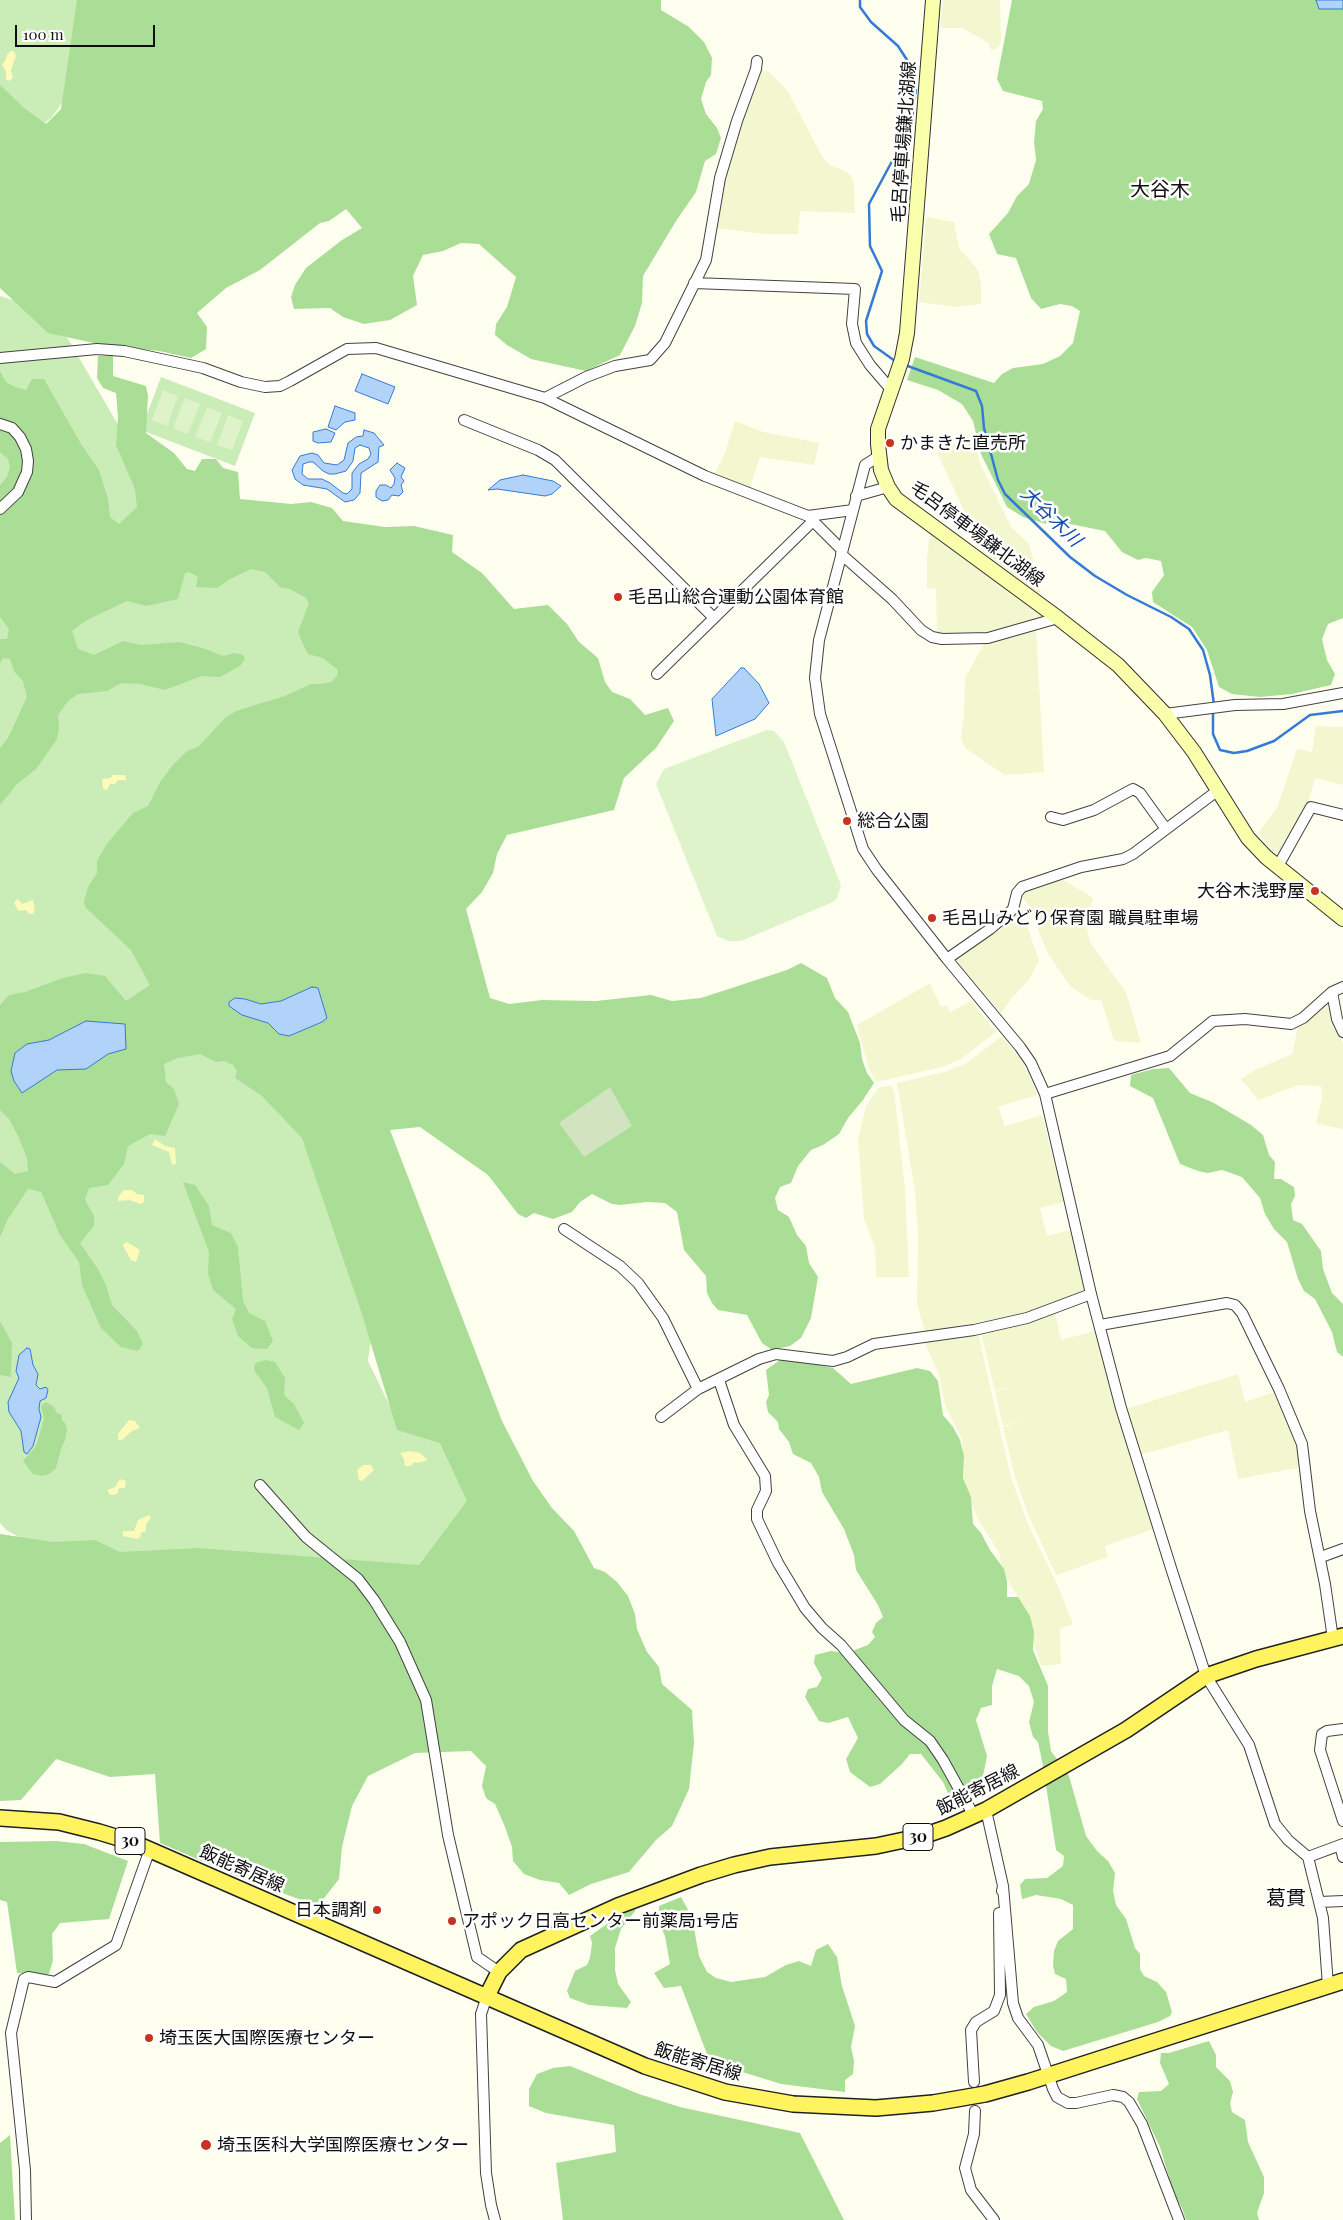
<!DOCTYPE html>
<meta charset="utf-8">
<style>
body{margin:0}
#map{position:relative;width:1343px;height:2220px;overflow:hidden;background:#fffff0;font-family:"Playfair Display",serif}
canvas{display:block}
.scale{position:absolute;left:15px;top:25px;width:140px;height:22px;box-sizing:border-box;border:2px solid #0f0f0f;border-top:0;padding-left:6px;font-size:15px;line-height:18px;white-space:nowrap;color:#0f0f0f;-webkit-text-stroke:4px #fff;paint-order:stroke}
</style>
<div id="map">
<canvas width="1343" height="2220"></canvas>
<div class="scale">100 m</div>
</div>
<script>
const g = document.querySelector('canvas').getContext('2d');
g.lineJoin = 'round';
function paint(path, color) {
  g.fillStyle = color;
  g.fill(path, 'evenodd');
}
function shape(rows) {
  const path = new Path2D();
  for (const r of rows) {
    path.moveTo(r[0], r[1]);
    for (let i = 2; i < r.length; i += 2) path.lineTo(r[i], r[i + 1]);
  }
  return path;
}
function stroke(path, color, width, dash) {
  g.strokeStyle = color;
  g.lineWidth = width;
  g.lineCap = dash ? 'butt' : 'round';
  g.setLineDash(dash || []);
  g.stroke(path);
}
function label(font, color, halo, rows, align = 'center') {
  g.font = font + ' "Playfair Display","Noto Sans JP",serif';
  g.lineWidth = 5;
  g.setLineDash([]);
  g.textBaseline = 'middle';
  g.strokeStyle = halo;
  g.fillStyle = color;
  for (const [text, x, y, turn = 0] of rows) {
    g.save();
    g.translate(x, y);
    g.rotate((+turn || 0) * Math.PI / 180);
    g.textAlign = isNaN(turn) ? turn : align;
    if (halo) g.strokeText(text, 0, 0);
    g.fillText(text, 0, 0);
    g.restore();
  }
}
paint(shape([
 [943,0,1000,0,1001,39,1000,46,994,50,990,49,989,43,962,28,940,28],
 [761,69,770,73,787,90,823,158,830,165,846,172,851,176,854,183,855,213,800,211,798,234,765,234,716,228,724,177,737,132],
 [926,217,954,222,959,248,978,270,981,284,981,304,956,307,919,302],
 [735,421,760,431,819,443,814,465,760,457,750,488,715,473,725,453],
 [972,436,980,463,1011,527,1029,544,1041,590,1039,594,983,552,937,452],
 [930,533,1005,586,1047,617,987,634,937,635,936,589,927,588,927,558],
 [1036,629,1044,772,1005,775,965,748,961,738,964,715,965,678,985,642],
 [1316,726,1343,727,1343,785,1315,778,1308,803,1281,854,1276,854,1258,833,1277,808,1297,749,1312,752],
 [1062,879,1093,898,1088,915,1087,929,1090,943,1126,992,1141,1043,1116,1041,1113,1038,1101,1000,1091,1000,1071,987,1048,954,1027,903,1021,895,1025,889],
 [1020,907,1039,960,1029,980,1010,1000,1001,1013,957,961,958,956,993,934],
 [930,983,941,1007,947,1005,950,1012,971,1001,996,1032,961,1059,942,1067,876,1082,868,1066,857,1025],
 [1328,1001,1331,1004,1333,1027,1343,1043,1343,1129,1316,1124,1322,1098,1321,1086,1299,1085,1258,1100,1241,1079,1257,1069,1292,1054,1298,1027],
 [1002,1036,1020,1059,1031,1078,1037,1095,998,1107,1005,1126,1042,1115,1064,1202,1040,1208,1047,1236,1070,1230,1086,1292,1029,1313,925,1332,917,1304,918,1236,915,1191,897,1083,944,1072,967,1063],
 [890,1085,894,1091,905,1188,909,1277,876,1277,875,1247,864,1219,858,1140,866,1106,878,1088],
 [1055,1313,1061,1340,1095,1331,1132,1464,1153,1529,1105,1546,1108,1557,1056,1575,1028,1514,1015,1477,1003,1427,1029,1419,1003,1426,995,1392,1015,1386,995,1391,981,1333],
 [978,1333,1011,1478,1028,1524,1058,1586,1073,1624,1060,1629,1061,1664,1041,1666,1022,1605,1001,1568,1000,1554,978,1519,969,1498,964,1477,962,1439,945,1405,939,1375,924,1341],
 [1238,1374,1245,1402,1275,1392,1294,1430,1302,1467,1238,1479,1228,1430,1140,1455,1126,1409]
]), '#f3f7cf');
paint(shape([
 [0,0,134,0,52,117,0,161],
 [0,296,53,313,178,528,393,570,376,706,199,746,187,751,250,1037,379,1276,368,1361,397,1421,451,1403,499,1499,417,1578,95,1551,19,1537,6,1530,0,1523],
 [161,377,255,413,235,466,141,430]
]), '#caecb7');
paint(shape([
 [77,0,661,0,661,10,689,27,704,42,712,58,711,75,706,82,701,99,706,114,717,128,721,138,716,154,705,161,696,192,676,221,643,276,642,303,635,326,620,355,586,371,531,359,507,345,495,335,496,324,507,307,516,277,479,244,461,243,443,251,423,255,413,276,417,305,390,320,364,324,343,317,330,308,294,309,291,297,295,285,306,268,342,240,362,228,346,209,329,221,320,223,260,270,226,288,197,313,207,327,206,349,191,358,159,351,103,345,48,333,0,288,0,85,24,108,46,124,61,109],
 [1012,0,1343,0,1343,618,1328,624,1322,639,1327,660,1335,674,1331,685,1292,694,1260,697,1232,694,1219,687,1207,650,1192,627,1153,602,1152,592,1164,575,1161,561,1146,558,1138,560,1122,552,1105,531,1065,523,1046,524,1023,517,1007,507,981,454,973,421,962,404,938,390,907,380,915,357,994,383,1002,374,1013,368,1043,364,1060,356,1073,343,1080,311,1072,306,1060,304,1041,309,1031,298,1016,258,997,254,989,234,1008,213,1017,196,1029,184,1036,160,1034,142,1036,121,1043,109,1042,101,1003,91,997,79],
 [113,355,113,376,146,386,148,396,146,433,174,453,187,469,195,471,202,459,216,459,223,468,238,472,240,499,291,504,311,502,332,508,343,521,385,527,414,526,453,535,452,552,482,573,514,609,548,605,567,624,579,642,598,658,605,682,612,692,630,699,645,715,668,708,674,721,656,748,624,778,614,810,507,835,497,854,493,873,482,892,466,909,490,998,509,1004,542,1000,596,1001,651,995,672,1001,701,998,787,970,801,963,827,978,835,998,848,1012,860,1043,862,1059,867,1073,874,1083,863,1100,848,1118,839,1134,823,1145,811,1150,798,1166,791,1183,780,1187,775,1198,778,1210,789,1217,797,1235,806,1246,809,1263,818,1277,811,1318,801,1338,790,1346,772,1350,762,1343,747,1315,718,1310,712,1303,707,1293,706,1276,684,1250,677,1212,665,1203,647,1202,620,1205,612,1204,592,1194,580,1202,572,1212,553,1219,534,1213,526,1218,518,1214,488,1175,420,1127,390,1130,502,1421,533,1481,552,1508,574,1531,594,1568,605,1572,617,1582,628,1596,635,1614,637,1629,647,1652,659,1667,662,1684,692,1710,694,1743,689,1789,672,1826,656,1840,629,1872,591,1884,569,1895,559,1883,540,1880,524,1874,513,1861,512,1847,505,1827,495,1804,486,1798,482,1786,486,1766,471,1751,415,1753,368,1776,352,1806,342,1847,339,1879,318,1906,241,1878,160,1843,155,1774,110,1777,56,1759,21,1800,0,1801,0,1534,53,1542,95,1540,120,1552,198,1548,419,1565,467,1501,440,1443,397,1430,361,1311,302,1138,262,1096,235,1078,237,1071,233,1065,224,1061,216,1062,200,1054,178,1058,164,1064,166,1082,174,1089,179,1104,165,1136,150,1134,128,1146,124,1164,108,1185,89,1188,85,1200,94,1216,94,1226,80,1243,98,1269,106,1285,112,1305,137,1331,143,1344,138,1351,121,1347,101,1328,82,1285,79,1262,60,1235,41,1192,28,1189,8,1219,0,1237,0,1162,15,1174,28,1171,27,1158,18,1136,9,1119,0,1110,0,1005,9,995,25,992,63,978,86,973,105,976,126,1001,150,985,131,950,85,907,84,901,88,887,97,873,97,861,107,844,133,813,148,806,160,782,172,766,187,751,199,746,224,719,236,711,285,696,311,684,322,684,331,682,337,676,338,670,323,658,308,654,302,642,298,632,309,603,306,598,290,589,280,587,265,572,251,569,230,579,217,588,196,587,198,577,189,572,185,573,178,599,146,606,127,601,87,620,72,631,78,649,94,655,123,641,141,645,179,642,203,648,223,656,234,653,243,655,245,659,240,666,220,677,202,676,165,690,140,684,121,683,107,691,78,694,68,701,58,715,59,728,57,739,36,769,17,784,0,805,0,748,8,738,27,697,23,681,14,671,10,659,3,658,0,663,0,639,7,639,9,629,0,617,0,485,7,477,10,467,8,459,0,452,0,371,6,382,15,387,26,390,32,379,44,379,81,444,99,470,108,499,110,517,119,524,137,507,135,489,116,445,118,417,116,393,103,388,97,378,98,356],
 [1169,1068,1190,1093,1214,1103,1251,1125,1263,1135,1269,1155,1275,1162,1274,1179,1281,1179,1294,1187,1295,1196,1291,1204,1293,1220,1302,1224,1321,1251,1323,1269,1332,1293,1343,1304,1343,1357,1337,1352,1332,1332,1315,1299,1304,1291,1298,1279,1287,1242,1274,1229,1265,1214,1260,1198,1242,1177,1222,1170,1208,1173,1198,1171,1180,1164,1153,1098,1130,1086,1131,1075,1153,1069],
 [183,1182,195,1185,209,1206,212,1225,231,1233,238,1247,243,1301,249,1313,265,1321,273,1341,267,1349,252,1348,238,1336,232,1319,236,1309,213,1290,208,1273,209,1252],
 [0,1321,12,1343,11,1377,0,1375],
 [792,1359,833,1368,851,1384,917,1368,930,1371,938,1381,943,1415,953,1427,960,1440,964,1456,963,1478,971,1497,973,1524,981,1533,990,1550,1004,1569,1007,1581,1007,1597,1018,1597,1030,1616,1034,1632,1033,1650,1048,1686,1048,1732,1051,1751,1069,1776,1086,1836,1097,1851,1108,1861,1115,1873,1113,1891,1116,1905,1126,1919,1135,1948,1140,1954,1140,1969,1144,1976,1157,1982,1166,1992,1172,2012,1170,2016,1158,2022,1063,2051,1051,2046,1037,2032,1026,2014,1034,2007,1054,2001,1067,1992,1066,1979,1055,1974,1053,1966,1054,1951,1058,1941,1073,1929,1073,1905,1061,1899,1036,1895,1022,1899,1020,1885,1025,1879,1047,1878,1063,1866,1064,1856,1056,1850,1043,1766,1038,1742,1033,1737,1029,1722,1034,1702,1029,1686,1019,1676,997,1669,992,1686,992,1705,981,1708,976,1720,987,1756,980,1791,968,1797,951,1800,943,1782,921,1754,910,1754,902,1764,880,1784,870,1787,850,1772,846,1759,858,1738,848,1717,828,1723,819,1721,805,1697,808,1689,817,1687,822,1678,814,1663,815,1655,831,1651,847,1653,868,1645,875,1637,872,1632,876,1623,883,1617,878,1605,856,1570,854,1555,844,1529,822,1492,819,1477,811,1463,793,1454,789,1442,779,1429,778,1422,768,1412,766,1402,769,1395,766,1370,780,1360],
 [266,1360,275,1362,285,1378,284,1395,294,1404,304,1423,299,1430,275,1417,267,1388,254,1370,255,1363],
 [46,1402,53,1406,57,1413,62,1415,62,1420,65,1423,67,1429,65,1440,61,1449,56,1468,49,1474,42,1476,33,1474,23,1461,36,1446,44,1419,41,1406],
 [56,1841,84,1844,128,1861,109,1919,60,1923,52,1934,53,1960,49,1974,40,1976,17,1973,7,1902,0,1900,0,1842],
 [681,1897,692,1917,699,1956,707,1972,716,1978,731,1982,765,1977,786,1965,799,1961,811,1966,816,1950,828,1944,837,1957,842,1986,855,2026,851,2047,854,2061,853,2074,845,2080,845,2092,781,2084,710,2062,681,1986,664,1988,654,1973,670,1964,665,1936,659,1922,659,1906],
 [636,1907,635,1911,621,1929,615,1948,615,1970,618,1984,631,2002,627,2008,589,2005,570,1998,567,1991,575,1971,587,1965,590,1958,592,1943,590,1936,621,1914],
 [1209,2041,1216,2055,1216,2067,1230,2081,1233,2092,1230,2103,1232,2112,1245,2120,1248,2142,1264,2177,1264,2193,1257,2213,1259,2220,1186,2220,1182,2208,1174,2194,1160,2147,1137,2099,1139,2092,1161,2091,1169,2084,1160,2063,1161,2053,1169,2053],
 [570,2066,639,2094,680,2107,800,2133,844,2220,563,2220,556,2163,616,2152,614,2125,546,2113,529,2106,529,2089,537,2074,553,2068],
 [10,2135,15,2220,0,2220,0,2143]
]), '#aade96');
paint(shape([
 [11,51,14,51,16,56,11,70,13,78,9,81,6,79,6,72,2,65,6,59,7,54],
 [113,775,125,775,126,780,118,780,115,784,110,784,107,790,103,789,102,779,110,778],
 [18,899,22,904,33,900,35,910,33,914,29,914,26,910,18,911,14,902],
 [155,1139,165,1146,175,1148,176,1164,172,1165,169,1152,152,1145],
 [124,1190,132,1190,137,1194,144,1195,144,1202,140,1204,129,1200,118,1201,118,1197],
 [127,1242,140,1250,136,1262,131,1260,123,1246,123,1244],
 [129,1420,135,1421,140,1428,132,1431,122,1440,118,1440,118,1434],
 [409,1451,420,1453,428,1460,418,1463,414,1462,411,1466,405,1466,404,1459,400,1453],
 [363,1465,371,1465,374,1470,362,1481,359,1480,357,1470],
 [120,1479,126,1481,125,1488,119,1488,117,1494,110,1495,107,1490,115,1487],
 [149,1515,151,1518,146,1524,146,1531,141,1533,140,1537,137,1539,123,1536,123,1531,134,1531,138,1520]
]), '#fdfaba');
paint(shape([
 [610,1087,632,1126,584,1157,559,1123]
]), '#d1e3bf');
paint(shape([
 [163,390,178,396,167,426,152,420],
 [185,398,200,404,188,434,173,428],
 [207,407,222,413,210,442,195,437],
 [228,415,243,421,232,450,217,445],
 [767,730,774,731,784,742,841,885,837,898,833,902,741,941,728,941,717,936,656,784,664,769]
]), '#def3ca');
const water = shape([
 [1316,0,1343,0,1343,9,1319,9,1316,0],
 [362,374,395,387,388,404,355,391,362,374],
 [335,406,355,413,355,420,345,422,336,430,328,427,335,406],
 [326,429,335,433,331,442,318,443,313,441,313,432,326,429],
 [364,430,374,433,384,445,379,447,378,462,361,473,360,493,354,500,345,502,327,489,303,485,295,479,292,470,300,456,312,453,318,455,324,463,337,465,344,460,348,443,356,437,363,436,364,430],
 [360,445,369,448,371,454,368,459,359,464,352,473,352,489,347,494,343,493,330,483,322,479,308,479,302,474,303,464,309,462,313,462,323,471,329,474,335,474,346,471,353,461,355,448,360,445],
 [397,463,405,468,401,477,404,481,401,485,403,492,399,496,392,495,388,500,382,501,376,497,376,491,380,485,386,485,391,488,394,484,395,478,390,470,397,463],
 [523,475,553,481,561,486,552,494,545,496,497,489,488,490,500,480,523,475],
 [741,668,744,668,759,684,769,703,755,719,716,736,712,699,741,668],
 [312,987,318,988,327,1018,322,1022,289,1036,279,1034,268,1023,242,1015,229,1006,229,1002,235,998,245,999,261,1004,281,1001,312,987],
 [86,1021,125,1024,126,1049,108,1054,86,1069,57,1070,22,1093,14,1081,11,1071,15,1053,27,1044,49,1040,86,1021],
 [27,1348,30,1349,33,1365,38,1374,36,1385,40,1389,46,1387,48,1390,46,1398,40,1401,39,1409,41,1417,33,1446,27,1454,24,1452,21,1431,9,1412,8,1402,19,1378,16,1371,19,1355,27,1348]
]);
paint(water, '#b2d3f9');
stroke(water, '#357ad4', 1);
stroke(shape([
 [860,0,860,7,871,22,898,46,909,63,916,89,911,126,869,204,870,246,882,271,866,321,867,334,874,346,895,361],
 [905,365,976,391,982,406,984,428,998,480,1005,494,1070,557,1095,576,1127,595,1171,617,1189,629,1203,650,1210,675,1214,705],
 [1213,711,1213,734,1220,750,1234,753,1247,751,1274,741,1310,715,1343,711]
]), '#357ad4', 2.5);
const street = shape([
 [694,283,855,289,852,324,856,343,870,365,888,386,892,388],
 [0,358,97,349,124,351,203,368,241,382,265,387,280,386,290,381,347,349,376,348,545,398,705,476,808,516,842,550],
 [545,398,586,377,615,366,650,360,665,343,706,260,720,178,737,121,756,69,757,61],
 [464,420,538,450,555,460,714,618],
 [0,424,12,428,20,437,26,449,28,461,27,472,18,492,0,509],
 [879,456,865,465,819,640,815,678,820,714,863,849,877,870,947,959,1020,1047,1031,1063,1045,1094,1091,1294,1121,1408,1171,1568,1206,1676,1249,1745,1275,1824,1288,1840,1308,1857,1323,1918,1328,1986],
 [856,496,888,487],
 [808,516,853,510],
 [841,554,892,599,921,630,932,637,942,639,988,638,1058,618],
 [657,674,813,521],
 [1165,714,1235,705,1283,704,1343,693],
 [1051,817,1063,820,1094,810,1133,789,1140,793,1166,829],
 [1278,866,1311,807,1343,815],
 [947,959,990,929,1009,913,1013,909,1017,893,1022,887,1081,867,1123,859,1133,854,1217,791],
 [1332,992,1337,1019,1343,1032],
 [1045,1094,1170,1056,1213,1021,1245,1019,1291,1024,1303,1018,1332,992,1343,987],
 [564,1229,620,1266,638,1283,663,1318,698,1389],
 [1100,1325,1227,1303,1235,1305,1242,1313,1279,1389,1302,1444,1310,1511,1325,1584,1333,1639],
 [719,1380,734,1425,765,1476,766,1491,757,1510,757,1519,778,1563,805,1608,822,1628,841,1645,904,1720,930,1741,943,1760,974,1816],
 [661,1417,698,1389,759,1359,776,1354,833,1361,847,1357,874,1344,974,1330,1027,1318,1091,1294],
 [260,1485,306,1537,358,1579,374,1600,400,1642,426,1700,448,1835,477,1957,499,1972],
 [1321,1557,1343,1549],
 [1343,1729,1327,1731,1322,1734,1320,1750,1343,1821],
 [986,1810,1003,1886,1002,1891],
 [1340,1845,1343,1857],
 [1308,1857,1343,1844],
 [1003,1886,1013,2003,1018,2018,1038,2045,1053,2089,1057,2097,1068,2103,1076,2103,1113,2095,1123,2097,1129,2102,1142,2124,1179,2220],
 [1320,1902,1343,1901],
 [487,1996,481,2014,486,2173,491,2205,495,2220],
 [974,2082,971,2030,976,2022,994,2011,1000,1995,999,1913],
 [975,2111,974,2134,965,2168,971,2190,994,2220],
 [26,2220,25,2170,11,2033,24,1979,28,1977,55,1982,116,1945,150,1849]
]);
const secondary = shape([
 [933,0,907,333,902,359,878,429,878,444,881,470,888,487,896,499,1058,618,1118,665,1165,714,1194,752,1248,838,1266,857,1343,919]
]);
const primary = shape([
 [0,1818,59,1822,99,1832,132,1842,645,2066,725,2092,793,2104,876,2108,933,2103,985,2094,1028,2082,1343,1981],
 [487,1996,499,1972,521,1950,618,1906,701,1875,734,1865,770,1857,876,1846,923,1836,946,1828,986,1810,1126,1730,1206,1676,1256,1659,1343,1636]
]);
stroke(street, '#424242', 12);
stroke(secondary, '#313131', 16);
stroke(primary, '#202020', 18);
stroke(street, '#fff', 10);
stroke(secondary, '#faffab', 14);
stroke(primary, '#fff360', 15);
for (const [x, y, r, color] of [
 [890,443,5,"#c7331f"],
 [618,597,5,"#c7331f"],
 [847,821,5,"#c7331f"],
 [1315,891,5,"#c7331f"],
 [932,918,5,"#c7331f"],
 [377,1910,5,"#c7331f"],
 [452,1921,5,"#c7331f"],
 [149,2038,5,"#c7331f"],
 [206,2145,6,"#c7331f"]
]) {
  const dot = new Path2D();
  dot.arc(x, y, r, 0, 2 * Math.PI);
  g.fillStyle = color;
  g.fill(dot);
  stroke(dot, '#fff', 2);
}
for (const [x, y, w] of [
 [918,1837,30],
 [130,1841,30]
]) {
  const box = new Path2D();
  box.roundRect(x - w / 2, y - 13.5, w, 27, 4);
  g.fillStyle = '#fff';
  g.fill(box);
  stroke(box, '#0f0f0f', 1);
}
label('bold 16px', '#0f0f0f', null, [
 ["30",918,1837],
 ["30",130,1841]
]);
label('18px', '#0f0f0f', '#fff', [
 ["毛呂停車場鎌北湖線",904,142,-86],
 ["毛呂停車場鎌北湖線",977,534,37],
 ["飯能寄居線",978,1790,-27],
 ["飯能寄居線",242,1869,24],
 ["飯能寄居線",698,2062,17]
]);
label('18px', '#0f0f0f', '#fff', [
 ["かまきた直売所",900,443],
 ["毛呂山総合運動公園体育館",628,597],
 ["総合公園",857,821],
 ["大谷木浅野屋",1305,891,"right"],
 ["毛呂山みどり保育園 職員駐車場",942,918],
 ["日本調剤",367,1910,"right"],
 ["アポック日高センター前薬局1号店",462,1921],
 ["埼玉医大国際医療センター",159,2038],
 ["埼玉医科大学国際医療センター",217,2145]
], 'left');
label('italic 19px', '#114ca8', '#fff', [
 ["大谷木川",1051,517,44]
]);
label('20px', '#0f0f0f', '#fff', [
 ["大谷木",1160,190],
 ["葛貫",1286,1899]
]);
</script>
